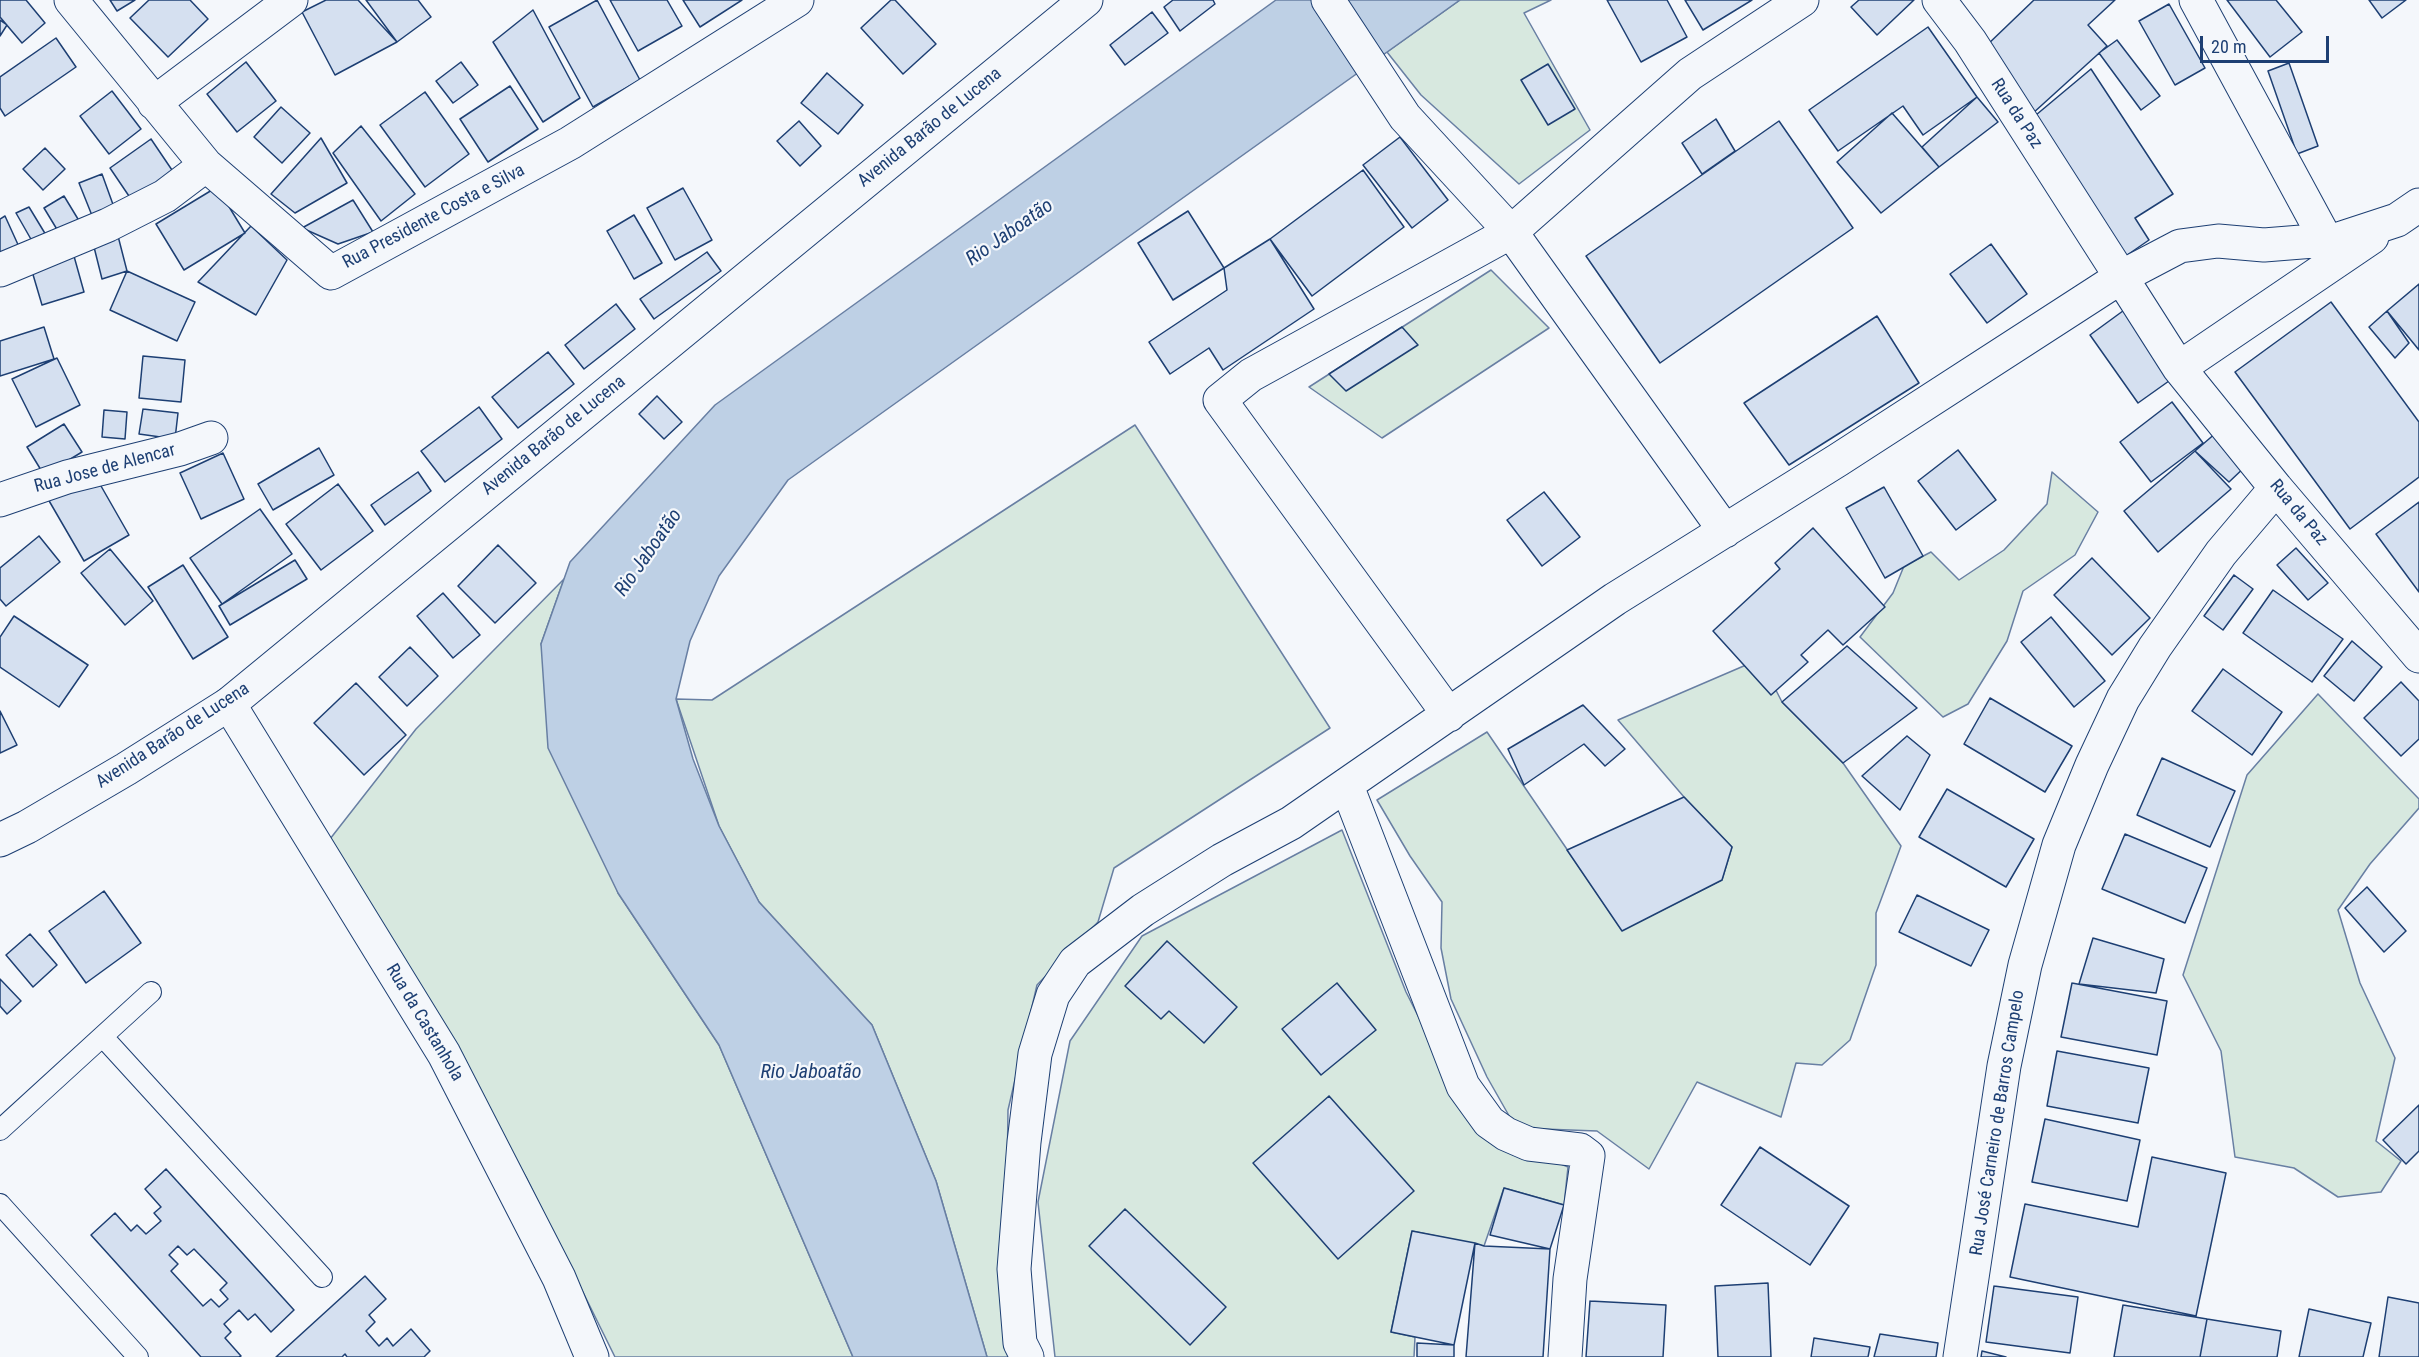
<!DOCTYPE html>
<meta charset="utf-8">
<style>
body{margin:0}
#map{position:relative;width:2419px;height:1357px;overflow:hidden;background:#f4f7fb;font-family:"Roboto Condensed",sans-serif}
canvas{display:block}
.scale{position:absolute;left:2200px;top:36px;width:129px;height:27px;box-sizing:border-box;border:3px solid #1d3f73;border-top:0;padding-left:8px;font-size:18px;line-height:21px;white-space:nowrap;color:#1d3f73;-webkit-text-stroke:4px #f4f7fb;paint-order:stroke}
</style>
<div id="map">
<canvas width="2419" height="1357"></canvas>
<div class="scale">20 m</div>
</div>
<script>
const g = document.querySelector('canvas').getContext('2d');
g.lineJoin = 'round';
function paint(path, color) {
  g.fillStyle = color;
  g.fill(path, 'evenodd');
}
function shape(rows) {
  const path = new Path2D();
  for (const r of rows) {
    path.moveTo(r[0], r[1]);
    for (let i = 2; i < r.length; i += 2) path.lineTo(r[i], r[i + 1]);
  }
  return path;
}
function stroke(path, color, width, dash) {
  g.strokeStyle = color;
  g.lineWidth = width;
  g.lineCap = dash ? 'butt' : 'round';
  g.setLineDash(dash || []);
  g.stroke(path);
}
function label(font, color, halo, rows, align = 'center') {
  g.font = font + ' "Roboto Condensed",sans-serif';
  g.lineWidth = 4.5;
  g.setLineDash([]);
  g.textBaseline = 'middle';
  g.strokeStyle = halo;
  g.fillStyle = color;
  for (const [text, x, y, turn = 0] of rows) {
    g.save();
    g.translate(x, y);
    g.rotate((+turn || 0) * Math.PI / 180);
    g.textAlign = isNaN(turn) ? turn : align;
    if (halo) g.strokeText(text, 0, 0);
    g.fillText(text, 0, 0);
    g.restore();
  }
}
const green = shape([
 [1460,0,1551,0,1524,13,1590,130,1519,184,1421,95,1387,52,1460,0],
 [1491,270,1549,328,1382,438,1309,387,1491,270],
 [1135,425,1330,728,1114,868,1098,922,1037,985,1008,1110,1005,1330,1018,1357,987,1357,936,1181,872,1025,759,902,719,826,676,699,712,700,1135,425],
 [2052,472,2098,512,2075,555,2023,591,2007,641,1968,704,1943,717,1860,637,1893,593,1904,566,1931,552,1959,580,2004,550,2047,504,2052,472],
 [564,579,541,644,618,893,719,1045,853,1357,615,1357,527,1179,330,839,416,729,564,579],
 [1760,659,1782,702,1843,763,1901,846,1876,913,1876,965,1850,1040,1822,1065,1796,1063,1781,1117,1697,1082,1649,1169,1597,1131,1516,1128,1487,1077,1451,999,1441,948,1442,902,1410,856,1377,800,1487,732,1622,930,1722,880,1732,847,1684,797,1618,720,1760,659],
 [2318,694,2419,799,2419,808,2370,864,2338,910,2360,983,2395,1058,2376,1141,2401,1161,2381,1192,2338,1197,2294,1168,2235,1157,2221,1051,2183,975,2247,775,2318,694],
 [1342,830,1406,992,1474,1127,1568,1167,1564,1205,1504,1188,1484,1246,1412,1231,1391,1332,1415,1337,1414,1357,1055,1357,1038,1202,1070,1041,1142,936,1342,830]
]);
paint(green, '#d7e8df');
stroke(green, '#687fa3', 1.5);
const water = shape([
 [1276,0,1460,0,788,480,719,576,690,641,676,699,693,759,719,826,759,902,872,1025,936,1181,987,1357,853,1357,719,1045,618,893,548,748,541,644,570,562,715,405,1276,0]
]);
paint(water, '#bed0e5');
stroke(water, '#687fa3', 1.5);
const building = shape([
 [0,0,26,0,45,23,22,43,0,17,0,0],
 [110,0,135,0,117,11,110,0],
 [149,0,190,0,208,19,168,57,130,18,149,0],
 [326,0,358,0,397,42,335,75,302,12,326,0],
 [366,0,418,0,431,17,397,42,366,0],
 [597,0,640,80,593,107,549,27,597,0],
 [610,0,667,0,682,26,638,51,610,0],
 [683,0,742,0,700,27,683,0],
 [891,0,895,0,936,44,903,74,861,28,891,0],
 [1173,0,1213,0,1215,4,1180,31,1164,7,1173,0],
 [1607,0,1667,0,1687,37,1641,62,1607,0],
 [1685,0,1752,0,1703,30,1685,0],
 [1859,0,1914,0,1877,35,1851,7,1859,0],
 [2034,0,2115,0,2088,25,2107,46,2032,114,1985,47,2034,0],
 [2227,0,2276,0,2302,32,2270,57,2227,0],
 [2369,0,2406,0,2382,18,2369,0],
 [2169,4,2205,68,2175,85,2139,21,2169,4],
 [533,10,580,98,543,122,493,42,533,10],
 [1152,12,1168,33,1125,65,1110,45,1152,12],
 [0,20,7,25,0,36,0,20],
 [1928,27,1977,97,1923,135,1903,106,1838,151,1809,110,1928,27],
 [56,38,76,67,5,116,0,108,0,77,56,38],
 [2117,40,2160,96,2141,110,2099,53,2117,40],
 [246,62,276,101,237,132,207,94,246,62],
 [461,62,478,85,453,103,436,81,461,62],
 [2289,63,2318,146,2297,154,2268,71,2289,63],
 [1548,64,1575,109,1548,125,1521,80,1548,64],
 [2091,69,2173,194,2135,218,2149,240,2120,260,2030,120,2091,69],
 [827,73,863,105,838,134,801,103,827,73],
 [510,86,538,129,488,162,460,119,510,86],
 [112,91,141,129,109,154,80,116,112,91],
 [425,92,469,154,425,187,380,125,425,92],
 [1977,97,1998,122,1939,167,1922,147,1977,97],
 [281,107,310,133,282,163,254,137,281,107],
 [1892,113,1939,167,1881,213,1837,162,1892,113],
 [1716,119,1735,151,1702,174,1682,143,1716,119],
 [799,121,821,146,800,166,777,141,799,121],
 [1779,121,1853,228,1660,363,1586,256,1779,121],
 [361,126,415,194,381,221,333,153,361,126],
 [1400,137,1448,200,1412,228,1363,165,1400,137],
 [321,138,347,183,295,213,271,194,321,138],
 [151,139,174,173,133,202,110,168,151,139],
 [45,148,65,169,43,190,23,169,45,148],
 [1363,170,1404,227,1312,296,1270,239,1363,170],
 [102,174,115,210,93,218,79,183,102,174],
 [217,187,245,233,184,270,156,224,217,187],
 [683,188,712,240,675,260,647,208,683,188],
 [64,196,81,224,61,236,44,208,64,196],
 [353,200,373,232,338,244,302,228,353,200],
 [29,207,49,240,36,248,16,213,29,207],
 [1188,211,1224,268,1173,300,1138,243,1188,211],
 [634,215,662,263,634,279,607,231,634,215],
 [5,216,20,249,0,259,0,219,5,216],
 [251,226,287,260,256,315,198,282,251,226],
 [118,236,127,271,102,279,93,243,118,236],
 [1270,239,1314,309,1223,370,1209,348,1170,374,1149,342,1227,290,1224,268,1270,239],
 [1991,244,2027,294,1987,323,1950,274,1991,244],
 [72,249,84,292,42,305,29,261,72,249],
 [707,252,721,271,654,319,640,299,707,252],
 [127,271,195,302,177,341,110,310,127,271],
 [2419,284,2419,350,2387,311,2419,284],
 [2331,302,2419,422,2419,477,2350,529,2235,372,2331,302],
 [616,304,635,329,584,369,565,345,616,304],
 [2127,308,2176,376,2138,403,2090,335,2127,308],
 [2387,311,2409,343,2395,358,2369,327,2387,311],
 [1877,316,1919,383,1789,465,1744,403,1877,316],
 [44,327,54,359,0,376,0,341,44,327],
 [1402,327,1418,345,1346,391,1329,374,1402,327],
 [548,352,574,384,518,428,492,397,548,352],
 [143,356,185,360,181,402,139,398,143,356],
 [57,358,80,405,36,427,12,379,57,358],
 [657,396,682,422,664,439,639,414,657,396],
 [2172,402,2203,443,2151,482,2120,442,2172,402],
 [479,407,502,439,445,482,421,451,479,407],
 [143,409,178,413,175,439,139,434,143,409],
 [104,410,127,412,125,439,102,437,104,410],
 [64,424,82,452,44,475,27,447,64,424],
 [2217,432,2248,464,2229,482,2195,451,2217,432],
 [319,448,334,475,273,510,258,484,319,448],
 [1958,450,1996,500,1956,530,1918,481,1958,450],
 [2195,451,2231,489,2158,552,2124,511,2195,451],
 [223,453,244,499,201,519,180,473,223,453],
 [93,472,129,535,84,561,48,499,93,472],
 [418,472,431,491,385,525,371,505,418,472],
 [338,484,373,531,321,570,286,524,338,484],
 [1884,487,1923,556,1885,578,1846,508,1884,487],
 [1544,492,1580,537,1542,566,1507,520,1544,492],
 [2419,502,2419,592,2376,534,2419,502],
 [260,509,292,554,222,604,190,558,260,509],
 [1813,528,1885,607,1843,645,1828,630,1801,655,1808,662,1771,695,1713,631,1780,569,1775,563,1813,528],
 [39,536,60,562,6,606,0,599,0,568,39,536],
 [498,545,536,583,495,623,458,586,498,545],
 [2296,548,2328,583,2308,600,2277,565,2296,548],
 [110,549,153,601,125,625,81,573,110,549],
 [2092,558,2150,618,2112,655,2054,595,2092,558],
 [295,560,307,579,230,625,219,606,295,560],
 [183,565,228,637,193,659,148,587,183,565],
 [2234,575,2253,589,2223,630,2204,616,2234,575],
 [2273,590,2343,639,2312,682,2243,633,2273,590],
 [443,593,480,635,453,658,417,616,443,593],
 [14,616,88,665,59,707,0,667,0,637,14,616],
 [2051,617,2105,681,2074,707,2021,642,2051,617],
 [2352,641,2382,667,2354,701,2324,676,2352,641],
 [1847,646,1917,708,1843,763,1782,702,1847,646],
 [410,647,438,676,407,706,379,677,410,647],
 [2223,669,2282,712,2252,755,2192,711,2223,669],
 [2401,682,2419,701,2419,739,2401,756,2364,718,2401,682],
 [356,683,406,735,364,775,314,723,356,683],
 [1990,698,2072,746,2045,792,1964,744,1990,698],
 [1583,705,1625,749,1605,766,1584,744,1524,785,1508,749,1583,705],
 [0,711,17,745,0,753,0,711],
 [1907,736,1930,755,1900,810,1862,776,1907,736],
 [2162,758,2235,791,2210,847,2137,815,2162,758],
 [1947,789,2034,839,2006,887,1919,837,1947,789],
 [1684,797,1732,847,1722,880,1622,931,1567,850,1684,797],
 [2125,834,2207,868,2185,923,2102,889,2125,834],
 [2367,887,2406,931,2384,952,2345,908,2367,887],
 [104,891,141,943,86,983,49,931,104,891],
 [1917,895,1989,930,1971,966,1899,932,1917,895],
 [30,934,57,965,33,987,6,955,30,934],
 [2093,938,2164,959,2156,993,2079,984,2093,938],
 [1167,941,1237,1007,1204,1043,1169,1011,1161,1019,1125,986,1167,941],
 [0,979,21,1001,7,1014,0,1006,0,979],
 [1337,983,1376,1030,1321,1075,1282,1029,1337,983],
 [2072,983,2167,1001,2157,1055,2061,1037,2072,983],
 [2057,1051,2149,1068,2138,1123,2047,1106,2057,1051],
 [1329,1096,1414,1191,1338,1259,1253,1163,1329,1096],
 [2419,1105,2419,1151,2406,1164,2383,1140,2419,1105],
 [2045,1119,2140,1140,2127,1201,2032,1182,2045,1119],
 [1760,1147,1849,1206,1810,1265,1721,1205,1760,1147],
 [2152,1157,2226,1173,2196,1316,2010,1277,2025,1204,2138,1227,2152,1157],
 [166,1169,294,1310,271,1332,255,1314,248,1320,239,1310,224,1324,231,1332,225,1338,241,1356,239,1357,201,1357,91,1235,115,1213,131,1231,137,1225,146,1234,161,1221,154,1213,161,1207,145,1189,166,1169],
 [178,1246,187,1255,194,1249,227,1283,220,1290,228,1299,219,1307,211,1299,203,1306,171,1271,178,1264,169,1255,178,1246],
 [1504,1188,1564,1205,1550,1249,1490,1235,1504,1188],
 [1125,1209,1226,1307,1190,1345,1089,1246,1125,1209],
 [1412,1231,1475,1243,1454,1345,1391,1332,1412,1231],
 [1475,1243,1484,1246,1550,1249,1543,1357,1466,1357,1475,1243],
 [365,1276,386,1299,369,1315,375,1322,366,1331,379,1346,387,1338,393,1346,411,1329,430,1351,424,1357,347,1357,345,1354,342,1357,276,1357,365,1276],
 [1768,1283,1771,1357,1718,1357,1715,1286,1768,1283],
 [1994,1286,2078,1297,2070,1353,1986,1342,1994,1286],
 [2388,1297,2419,1303,2419,1357,2379,1357,2388,1297],
 [1590,1301,1666,1305,1663,1357,1586,1357,1590,1301],
 [2123,1305,2207,1319,2200,1357,2114,1357,2123,1305],
 [2309,1309,2371,1323,2363,1357,2299,1357,2309,1309],
 [2207,1319,2281,1331,2277,1357,2200,1357,2207,1319],
 [1880,1334,1938,1343,1936,1357,1874,1357,1880,1334],
 [1814,1338,1870,1347,1868,1357,1811,1357,1814,1338],
 [1417,1343,1454,1345,1454,1357,1417,1357,1417,1343],
 [1982,1351,2006,1357,1981,1357,1982,1351]
]);
paint(building, '#d5e0f0');
stroke(building, '#1d3f73', 1.5);
const service = shape([
 [103,1037,322,1277],
 [0,1130,151,992],
 [0,1204,138,1357]
]);
const minor = shape([
 [71,0,206,165,331,273,570,143,797,0],
 [1328,0,1405,117,1511,232,1725,531],
 [2196,0,2326,240],
 [154,103,291,0],
 [2419,205,2397,220,2339,239,2264,245,2218,241,2180,246,2121,277,2179,368,2276,488,2419,656],
 [0,270,108,225,165,196,206,165],
 [2179,368,2372,237],
 [0,500,67,477,180,449,211,438],
 [229,704,444,1054,559,1278,592,1357],
 [1449,715,1220,400,1251,375,1511,232,1690,74,1802,0],
 [1347,786,1463,1086,1489,1122,1506,1134,1529,1144,1580,1150,1588,1156,1570,1279,1565,1357],
 [1027,1357,1020,1343,1014,1269,1024,1142,1035,1054,1053,995,1075,962,1143,910,1222,860,1291,823,1615,599,1838,460,2121,277,1970,41,1939,0],
 [1960,1357,2004,1066,2025,965,2059,845,2092,765,2123,699,2155,647,2221,553,2276,488]
]);
const primary = shape([
 [0,840,27,827,126,769,229,704,1086,0]
]);
stroke(service, '#1d3f73', 22);
stroke(minor, '#1d3f73', 35);
stroke(primary, '#1d3f73', 35);
stroke(service, '#f4f7fb', 20);
stroke(minor, '#f4f7fb', 33);
stroke(primary, '#f4f7fb', 33);
label('18px', '#1d3f73', '#f4f7fb', [
 ["Rua da Paz",2016,114,57],
 ["Avenida Barão de Lucena",930,128,-39],
 ["Rua Presidente Costa e Silva",434,217,-28],
 ["Avenida Barão de Lucena",554,436,-39],
 ["Rua Jose de Alencar",105,469,-15],
 ["Rua da Paz",2298,513,50],
 ["Avenida Barão de Lucena",173,736,-33],
 ["Rua da Castanhola",424,1023,59],
 ["Rua José Carneiro de Barros Campelo",1998,1123,-81]
]);
label('italic 20px', '#1d3f73', '#f4f7fb', [
 ["Rio Jaboatão",1010,233,-35],
 ["Rio Jaboatão",649,553,-55],
 ["Rio Jaboatão",811,1073]
]);
</script>
